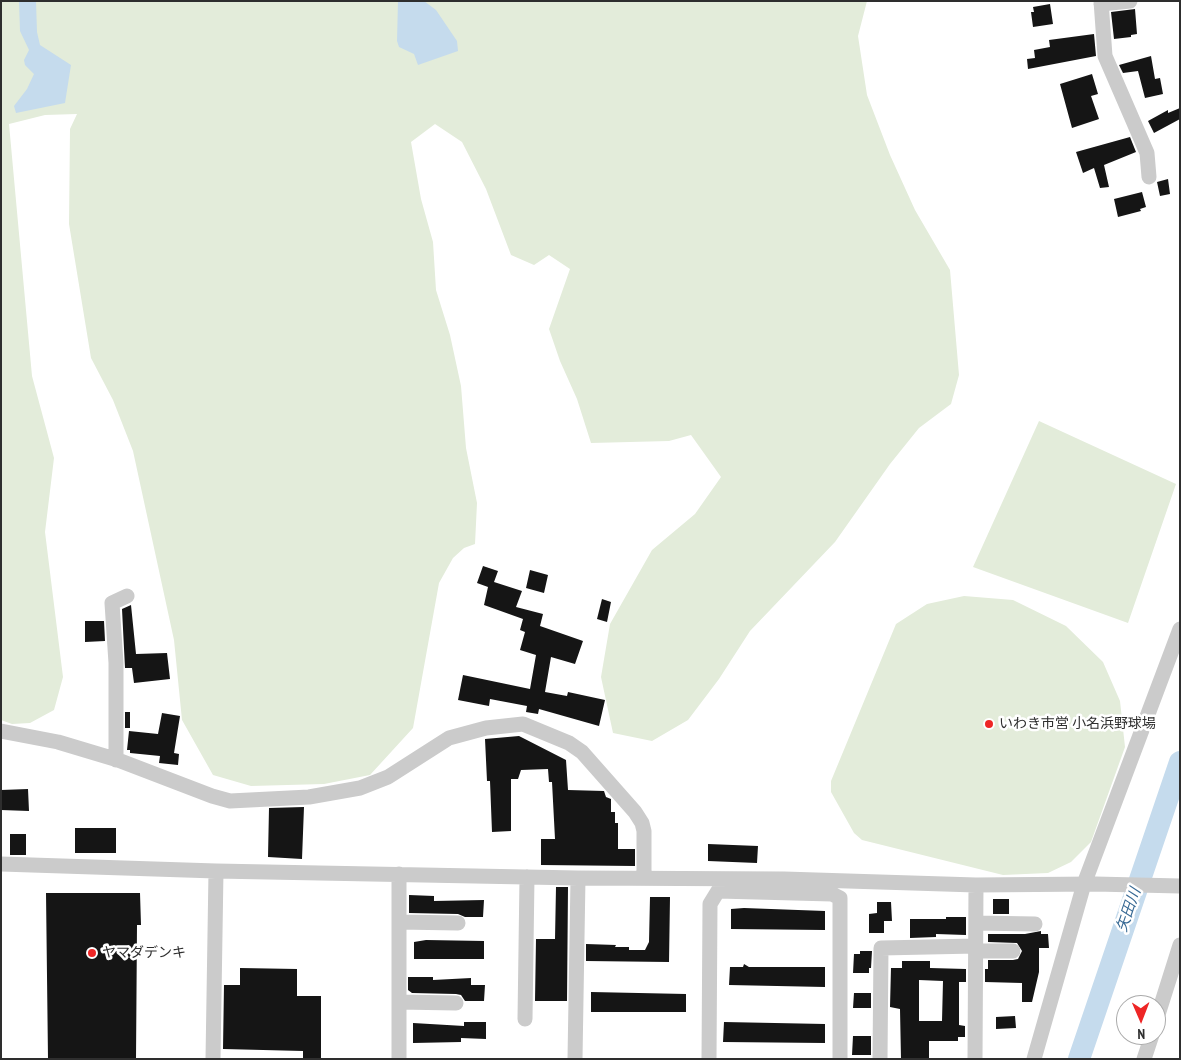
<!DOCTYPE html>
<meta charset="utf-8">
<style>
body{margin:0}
#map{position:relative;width:1181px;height:1060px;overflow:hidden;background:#fff;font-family:"PT Sans Narrow",sans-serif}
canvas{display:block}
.frame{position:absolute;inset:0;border:2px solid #2e2e2e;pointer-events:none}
.north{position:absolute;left:1116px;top:995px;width:50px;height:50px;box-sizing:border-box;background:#fff;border:1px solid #ababab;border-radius:50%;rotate:179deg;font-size:14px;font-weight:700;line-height:20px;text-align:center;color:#2e2e2e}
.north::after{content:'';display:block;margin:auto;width:18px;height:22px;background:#ee2626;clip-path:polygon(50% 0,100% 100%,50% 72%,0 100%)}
</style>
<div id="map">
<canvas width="1181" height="1060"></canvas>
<div class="frame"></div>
<div class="north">N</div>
</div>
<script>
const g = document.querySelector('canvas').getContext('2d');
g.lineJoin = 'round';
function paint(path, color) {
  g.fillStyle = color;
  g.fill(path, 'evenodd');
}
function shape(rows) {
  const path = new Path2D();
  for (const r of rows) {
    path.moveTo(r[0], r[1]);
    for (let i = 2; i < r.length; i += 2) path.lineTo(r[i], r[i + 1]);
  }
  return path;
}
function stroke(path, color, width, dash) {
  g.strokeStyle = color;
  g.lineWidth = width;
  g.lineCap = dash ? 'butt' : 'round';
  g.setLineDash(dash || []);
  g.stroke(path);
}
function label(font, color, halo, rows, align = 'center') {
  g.font = font + ' "PT Sans Narrow","Noto Sans JP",sans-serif';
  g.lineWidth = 5;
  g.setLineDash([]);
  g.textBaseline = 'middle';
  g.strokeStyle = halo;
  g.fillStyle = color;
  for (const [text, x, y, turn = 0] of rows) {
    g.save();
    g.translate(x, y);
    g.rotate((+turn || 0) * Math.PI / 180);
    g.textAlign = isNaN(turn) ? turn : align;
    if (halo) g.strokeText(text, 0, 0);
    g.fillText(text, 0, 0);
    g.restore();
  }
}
paint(shape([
 [1,1,867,1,858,36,867,95,890,155,915,210,950,270,959,375,951,404,919,428,890,464,835,542,750,631,719,679,688,720,652,741,613,733,601,677,610,624,652,550,695,514,721,477,691,435,669,441,591,443,577,399,560,361,549,329,570,269,549,255,534,265,511,255,486,189,462,142,435,124,411,142,421,199,433,242,436,290,450,335,461,386,466,448,477,503,475,544,464,548,453,558,439,583,413,728,370,775,324,784,251,786,213,775,182,720,174,640,133,451,113,400,91,358,69,224,70,129,77,114,45,115,9,124,32,376,54,458,45,532,63,677,54,710,30,723,12,724,1,720],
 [1039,421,1176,484,1128,623,973,567],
 [964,596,1013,600,1066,626,1103,662,1120,701,1125,747,1091,842,1071,862,1048,873,1003,875,862,840,854,833,831,792,831,781,896,624,927,604]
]), '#e3ecda');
paint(shape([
 [19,1,36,1,37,32,40,45,71,65,65,103,16,113,14,106,27,89,34,74,25,65,24,60,29,50,20,31],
 [398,1,424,1,436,10,457,41,458,51,418,65,414,54,399,47,397,41]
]), '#c5dbed');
stroke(shape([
 [1079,1059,1180,762]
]), '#c5dbed', 22);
paint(shape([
 [1050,4,1053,24,1033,27,1031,12,1034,12,1033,7],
 [1135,9,1137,34,1131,35,1131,37,1114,39,1111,12],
 [1094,34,1096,56,1028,69,1027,59,1035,58,1034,50,1050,47,1049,40],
 [1151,56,1155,79,1160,78,1163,94,1145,98,1138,71,1123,73,1119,65],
 [1092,74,1098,94,1091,96,1099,119,1072,128,1060,84],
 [1180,108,1180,119,1154,133,1148,121,1168,110,1168,113],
 [1130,137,1136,152,1104,165,1109,187,1100,188,1094,168,1083,173,1076,152],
 [1168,179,1170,194,1160,196,1157,182],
 [1142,192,1146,207,1140,209,1141,211,1118,217,1114,199],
 [483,566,498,571,494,582,522,591,516,607,543,614,540,626,583,641,575,664,551,657,545,692,567,696,568,692,605,700,599,726,539,709,538,714,526,712,527,706,490,699,489,706,458,700,463,675,530,689,536,655,520,650,525,632,520,630,523,619,484,605,488,587,477,583],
 [530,570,548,575,544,593,526,588],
 [602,599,611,602,607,622,597,619],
 [131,605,136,654,167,653,170,679,134,683,132,668,125,668,122,609],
 [85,621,104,621,105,641,85,642],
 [125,712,130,712,130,728,125,728],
 [162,713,180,716,174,753,179,754,178,765,159,763,160,756,130,753,130,750,127,750,129,731,158,734],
 [519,736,566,760,568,790,604,791,606,797,611,799,611,812,615,812,615,823,618,823,618,849,635,849,635,866,541,865,541,839,555,839,552,782,549,782,548,769,521,770,518,779,511,779,511,831,492,832,490,781,487,781,485,739],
 [28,789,29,811,1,810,1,790],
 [304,807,302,859,268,857,269,808],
 [75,828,116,828,116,853,75,853],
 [10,834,26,834,26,855,10,855],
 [708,844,758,846,757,863,708,861],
 [556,887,568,887,567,1001,535,1001,536,939,555,939],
 [46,893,140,893,141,925,137,925,136,1059,48,1059],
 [409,895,434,896,434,901,484,900,483,917,465,917,458,914,409,913],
 [650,897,670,897,669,962,586,961,586,944,616,945,615,947,629,947,629,950,645,950,649,942],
 [993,899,1009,899,1009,914,993,914],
 [877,902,891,902,892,921,884,921,884,933,869,933,869,914,877,913],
 [744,908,825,911,825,930,731,929,731,909],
 [946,917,966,917,966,935,936,934,936,937,910,938,910,919,946,919],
 [1041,931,1041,934,1048,934,1049,948,1039,948,1039,972,1032,1002,1022,1002,1022,983,985,982,985,969,988,969,988,960,1013,960,1018,959,1022,951,1017,943,988,942,988,934,1025,934],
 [426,940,484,941,484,959,414,959,414,942],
 [860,951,872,951,871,968,869,968,869,973,853,973,854,954,860,954],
 [902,961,930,961,930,968,966,969,966,982,959,982,959,1025,965,1026,965,1037,958,1037,958,1041,929,1041,929,1059,901,1059,900,1009,890,1007,891,968,902,968],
 [919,980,943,981,942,1021,919,1021],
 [744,964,749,967,825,967,825,987,729,985,730,967,743,967],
 [240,968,297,969,297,996,321,996,321,1059,303,1059,303,1051,223,1049,224,985,240,985],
 [408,977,433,977,433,980,471,978,471,985,485,985,484,1001,465,1001,461,995,456,994,412,993,408,990],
 [591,992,686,994,686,1012,591,1012],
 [854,993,871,993,871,1008,853,1008],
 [1015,1016,1016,1028,996,1029,996,1017],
 [464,1022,486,1022,486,1039,461,1038,461,1042,413,1043,413,1023,464,1026],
 [724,1022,825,1024,825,1043,723,1042],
 [853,1036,871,1036,871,1055,852,1055]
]), '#151515');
stroke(shape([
 [1101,1,1105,56,1147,153,1149,177],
 [1101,4,1130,1],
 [1,731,58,742,118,760,212,796,230,801,309,797,360,788,388,777,449,738,486,728,523,724,569,743,582,752,635,812,642,823,644,831,644,878],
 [116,760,116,663,112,603,127,596],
 [1,864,216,871,578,878,784,879,976,885,1095,884,1180,886],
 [399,922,458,923],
 [976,923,1035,924],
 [976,951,1013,951],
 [399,1002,456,1003],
 [525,1019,527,877],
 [1156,1021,1180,945],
 [213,1059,216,871],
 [399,1059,399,874],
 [575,1059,578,878],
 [709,1059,710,904,718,891,832,894,840,898,840,1059],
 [880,1059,881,948,976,946],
 [975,1059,976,885],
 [1034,1059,1084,884,1180,629],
 [1144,1059,1152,1035]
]), '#cbcbcb', 15);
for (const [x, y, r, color] of [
 [989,724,5,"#ee2626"],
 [92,953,5,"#ee2626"]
]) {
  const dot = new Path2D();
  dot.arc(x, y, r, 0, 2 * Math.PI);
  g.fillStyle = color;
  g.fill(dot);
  stroke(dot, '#fff', 2);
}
label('14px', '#2e2e2e', '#fff', [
 ["いわき市営 小名浜野球場",999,724],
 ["ヤマダデンキ",102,953]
], 'left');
label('italic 15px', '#376994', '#fff', [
 ["矢田川",1129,910,-71]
]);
</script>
